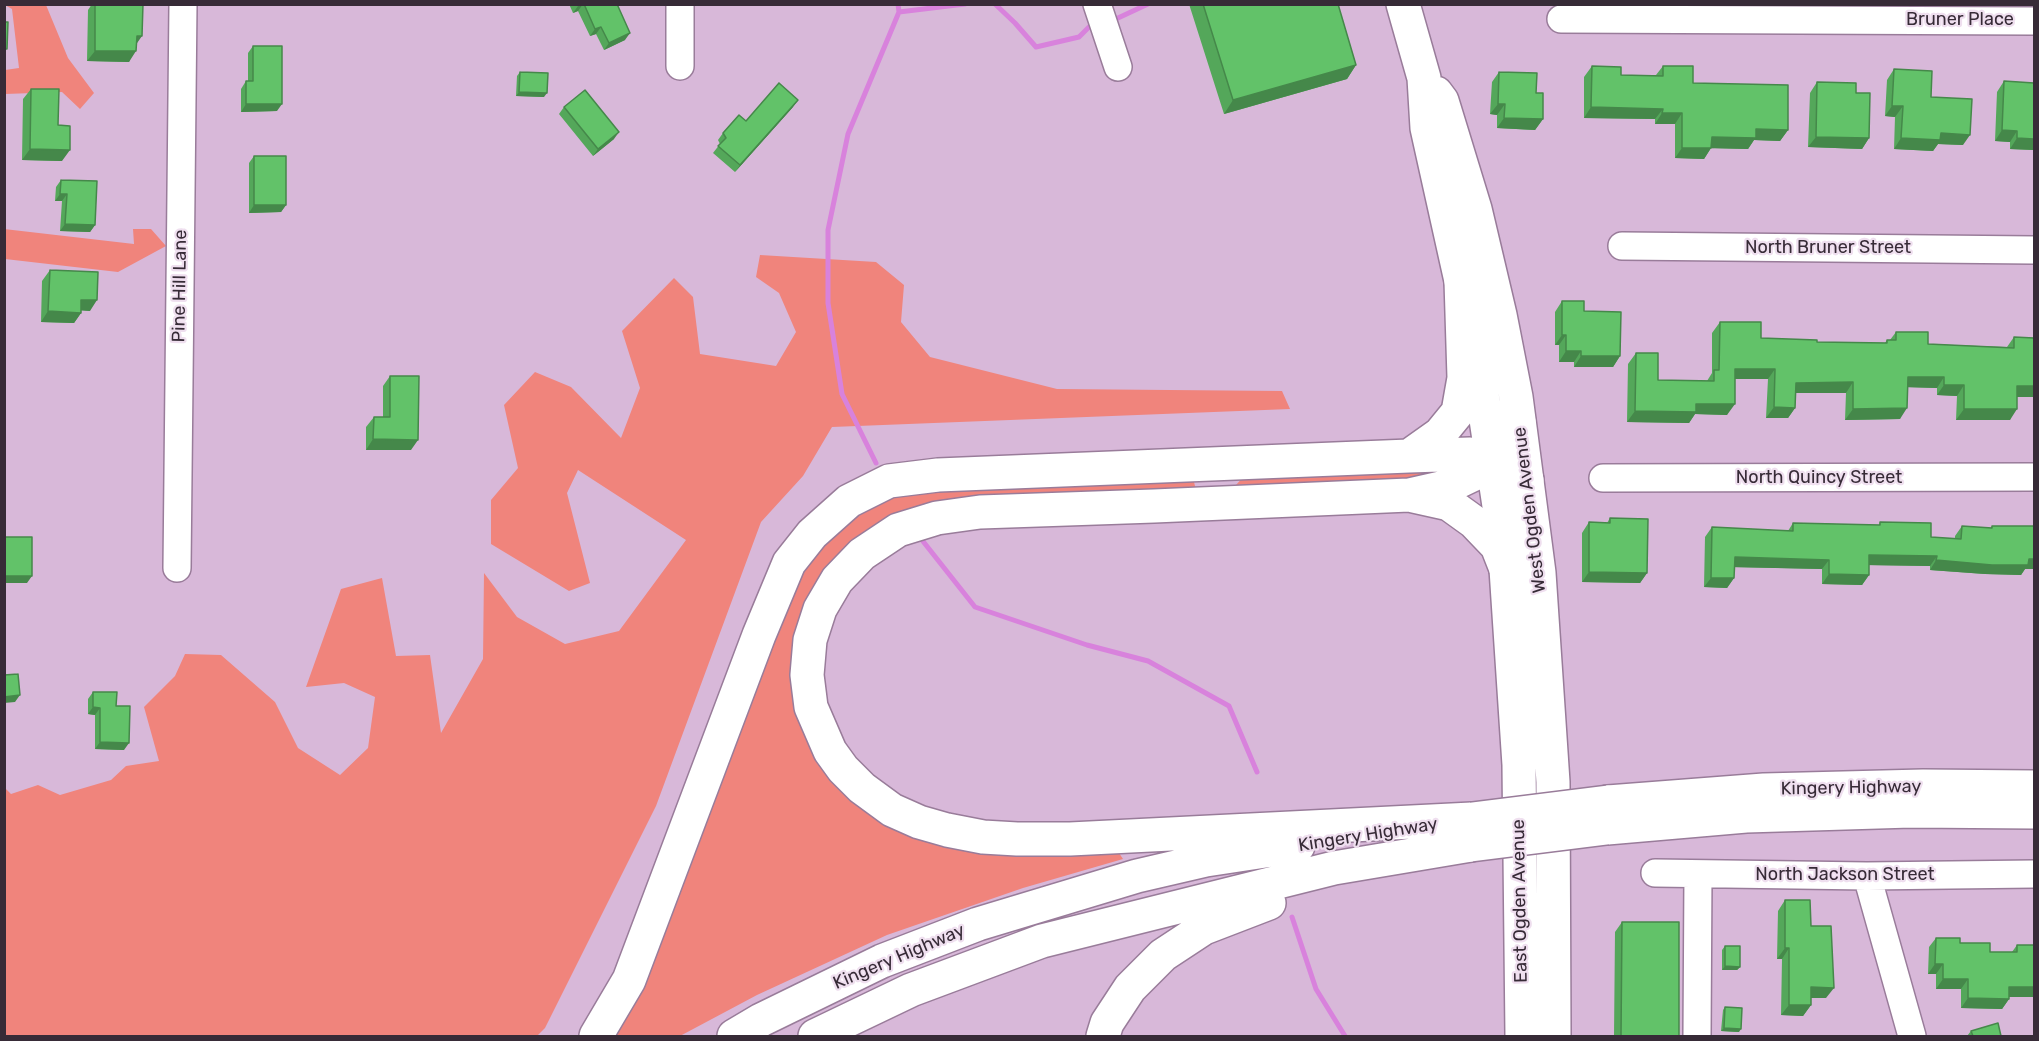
<!DOCTYPE html>
<style>
body{margin:0}
#map{position:relative;width:2039px;height:1041px;overflow:hidden;background:#d8b8d9;font-family:Rubik,sans-serif}
canvas{display:block}
.frame{position:absolute;inset:0;border:6px solid #372b37;pointer-events:none}
</style>
<div id="map">
<canvas width="2039" height="1041"></canvas>
<div class="frame"></div>
</div>
<script>
const g = document.querySelector('canvas').getContext('2d');
g.lineJoin = 'round';
function paint(path, color) {
  g.fillStyle = color;
  g.fill(path, 'evenodd');
}
function shape(rows) {
  const path = new Path2D();
  for (const r of rows) {
    path.moveTo(r[0], r[1]);
    for (let i = 2; i < r.length; i += 2) path.lineTo(r[i], r[i + 1]);
  }
  return path;
}
function stroke(path, color, width, dash) {
  g.strokeStyle = color;
  g.lineWidth = width;
  g.lineCap = dash ? 'butt' : 'round';
  g.setLineDash(dash || []);
  g.stroke(path);
}
function label(font, color, halo, rows, align = 'center') {
  g.font = font + ' Rubik,sans-serif';
  g.lineWidth = 4.5;
  g.setLineDash([]);
  g.textBaseline = 'middle';
  g.strokeStyle = halo;
  g.fillStyle = color;
  for (const [text, x, y, turn = 0] of rows) {
    g.save();
    g.translate(x, y);
    g.rotate((+turn || 0) * Math.PI / 180);
    g.textAlign = isNaN(turn) ? turn : align;
    if (halo) g.strokeText(text, 0, 0);
    g.fillText(text, 0, 0);
    g.restore();
  }
}
paint(shape([
 [5,5,46,5,68,58,94,93,80,109,62,92,5,94,5,70,19,68,12,9],
 [4,229,134,244,133,229,151,229,166,246,118,272,5,259],
 [760,255,876,262,904,285,901,322,930,357,1057,389,1282,391,1290,409,832,427,803,476,761,522,656,806,545,1028,537,1036,5,1036,5,788,11,794,38,785,60,795,111,780,126,766,159,761,144,707,175,676,185,654,221,655,275,702,298,748,340,775,368,748,375,697,344,683,306,687,341,589,382,578,396,656,430,655,441,733,483,659,484,573,517,617,565,644,619,631,686,540,578,470,567,493,590,583,569,591,491,544,491,500,518,468,504,405,535,372,571,387,621,438,640,388,622,331,674,278,693,297,700,354,776,366,796,332,779,293,756,277],
 [1432,468,1435,477,1422,478,1236,485,1246,474],
 [1193,478,1196,490,930,503,797,637,858,802,1117,850,1123,859,1023,888,887,935,757,995,680,1036,614,1036,637,999,703,828,798,573,849,517,906,490]
]), '#f0847c');
stroke(shape([
 [995,4,1015,23,1036,47,1079,37,1091,25],
 [899,12,965,4],
 [1118,18,1148,4],
 [876,463,842,394,828,303,828,230,848,134,899,12,898,4],
 [922,540,975,607,1087,645,1148,661,1229,706,1257,772],
 [1292,917,1316,989,1345,1036]
]), '#d882dc', 5);
const minor = shape([
 [1097,4,1118,67],
 [1561,19,2034,21],
 [680,66,680,4],
 [1622,246,2034,250],
 [1603,478,2034,477],
 [177,568,183,4],
 [1655,873,1867,876,2034,874],
 [1867,876,1912,1036],
 [1697,1036,1698,874]
]);
const major = shape([
 [1403,4,1424,78,1427,128,1461,281,1484,406,1499,506,1506,569,1519,765,1522,1036],
 [1436,93,1442,101,1475,209,1500,315,1516,397,1533,527,1539,573,1553,782,1554,1036]
]);
const highway = shape([
 [1409,456,1440,434,1458,412,1464,378,1461,281],
 [1413,496,1449,504,1474,522,1497,546,1506,569],
 [1608,802,1764,790,1923,786,2034,787],
 [1472,819,1070,839,1017,839,983,837,947,830,919,822,892,810,862,788,843,769,830,751,811,707,807,675,810,640,820,609,837,580,862,554,898,530,937,518,980,512,1154,506,1409,495,1449,486,1474,474,1503,448,1519,422],
 [1607,828,1746,816,1911,811,2034,812],
 [596,1036,629,980,759,635,789,563,812,534,849,501,889,481,938,475,1409,456,1470,454,1503,464,1527,480],
 [734,1036,761,1020,882,961,978,924,1137,876,1206,860,1298,846],
 [815,1036,911,990,1042,941,1334,868,1471,845],
 [1103,1036,1107,1023,1130,988,1163,955,1204,928,1269,903]
]);
stroke(minor, '#997c9a', 30);
stroke(major, '#997c9a', 36);
stroke(highway, '#997c9a', 36);
stroke(minor, '#fff', 27);
stroke(major, '#fff', 33);
stroke(highway, '#fff', 33);
const highwayBridge = shape([
 [1472,819,1608,802],
 [1471,845,1607,828]
]);
stroke(highwayBridge, '#997c9a', 36, []);
stroke(highwayBridge, '#fff', 33);
paint(shape([
 [92,4,143,4,136,44,129,62,87,61,88,10],
 [569,4,617,4,625,40,604,50,596,34,590,36,578,11,573,13],
 [1189,4,1338,4,1356,65,1347,79,1224,114],
 [253,46,277,111,241,112,241,89,246,81,248,81,248,53],
 [1592,66,1621,75,1656,75,1663,66,1693,83,1788,130,1780,141,1754,140,1748,149,1711,148,1704,159,1675,158,1675,124,1655,124,1655,119,1584,118,1584,77],
 [1894,69,1931,97,1963,145,1938,144,1933,151,1894,149,1895,117,1885,116,1887,80],
 [520,72,544,97,516,96,517,76],
 [1499,72,1536,93,1543,119,1535,130,1497,128,1497,115,1490,114,1492,82],
 [2004,81,2034,83,2034,150,2010,149,2010,142,1995,141,1997,92],
 [1817,82,1856,93,1869,138,1862,149,1808,147,1810,93],
 [31,89,58,125,62,161,22,160,23,99],
 [564,107,614,139,593,156,559,114],
 [793,107,735,172,713,153,720,144,718,140,723,133,746,121],
 [254,156,286,205,281,212,249,213,249,163],
 [61,180,95,225,90,232,60,231,62,201,55,201,56,187],
 [50,270,90,311,81,310,81,313,74,323,41,322,42,281],
 [1562,301,1584,311,1620,356,1613,367,1574,367,1574,362,1559,362,1559,345,1555,345,1555,312],
 [1720,322,1761,338,1817,342,1885,343,1887,340,1890,340,1896,332,1928,344,2007,347,2014,337,2034,338,2034,397,2017,397,2010,420,1956,420,1957,396,1937,395,1937,388,1908,387,1900,419,1845,420,1846,393,1796,393,1795,408,1788,418,1766,418,1768,379,1735,379,1727,415,1695,414,1689,423,1627,422,1628,364,1636,353,1658,380,1707,381,1712,373,1712,333],
 [390,376,411,450,366,450,366,427,374,417,383,417,383,386],
 [1610,518,1647,573,1640,583,1582,582,1582,533,1589,522,1607,523],
 [1880,522,1931,537,1955,539,1955,536,1962,526,1991,528,1992,526,2025,569,2021,575,1985,574,1930,570,1930,566,1869,565,1869,575,1862,585,1822,584,1822,569,1734,567,1734,578,1727,588,1704,587,1705,537,1712,527,1788,531,1793,523,1879,525],
 [93,692,116,706,124,750,95,749,95,715,88,714,88,699],
 [1785,900,1811,926,1826,998,1811,998,1811,1005,1803,1016,1781,1015,1782,959,1777,959,1778,911],
 [1622,922,1679,1036,1614,1036,1615,932],
 [1936,938,1960,943,1990,952,2012,952,2017,945,2034,945,2034,997,2009,997,2009,999,2002,1009,1961,1008,1961,989,1936,989,1936,974,1928,974,1929,947],
 [1725,946,1740,967,1737,970,1722,970,1722,950],
 [1725,1007,1739,1032,1721,1031,1723,1010],
 [1971,1031,1973,1036,1967,1036]
]), '#54a75a');
paint(shape([
 [581,4,583,4,578,11,573,13,578,6],
 [601,27,596,34,590,36,595,29],
 [630,33,625,40,604,50,609,43],
 [137,36,142,36,135,46],
 [95,51,136,51,129,62,87,61],
 [1356,65,1347,79,1224,114,1233,100],
 [519,92,547,93,544,97,516,96],
 [798,100,793,107,735,172,740,165],
 [246,104,282,104,277,111,241,112],
 [1498,104,1505,104,1497,115,1490,114],
 [1892,106,1903,106,1895,117,1885,116],
 [1591,107,1663,109,1655,119,1584,118],
 [1662,113,1682,113,1675,124,1655,124],
 [1504,118,1543,119,1535,130,1497,128],
 [1756,129,1788,130,1780,141,1754,140,1748,149,1704,148,1712,137],
 [2002,130,2017,131,2010,142,1995,141],
 [619,132,614,139,593,156,598,149],
 [1941,133,1970,135,1963,145,1938,144,1933,151,1894,149,1901,138],
 [1816,137,1869,138,1862,149,1808,147],
 [2017,138,2034,139,2034,150,2010,149],
 [1682,148,1711,148,1704,159,1675,158],
 [30,149,70,150,62,161,22,160],
 [60,194,67,194,62,201,55,201],
 [254,205,286,205,281,212,249,213],
 [65,224,95,225,90,232,60,231],
 [81,300,97,300,90,311,74,310],
 [48,311,81,313,74,323,41,322],
 [1562,335,1566,335,1559,345,1555,345],
 [1566,351,1581,351,1574,362,1559,362],
 [1581,356,1620,356,1613,367,1574,367],
 [1735,369,1775,369,1768,379,1728,379],
 [1908,377,1944,377,1937,388,1900,387],
 [1816,382,1853,382,1846,393,1789,393,1796,383],
 [1944,385,1964,385,1957,396,1937,395],
 [2017,386,2034,386,2034,397,2010,397],
 [1696,404,1735,404,1727,415,1695,414,1689,423,1627,422,1635,411],
 [1774,407,1795,408,1788,418,1766,418],
 [1907,408,1900,419,1845,420,1853,409],
 [1964,409,2017,409,2010,420,1956,420],
 [373,439,418,440,411,450,366,450],
 [1869,555,1937,556,1930,566,1862,565],
 [1735,557,1829,560,1822,569,1728,567],
 [2034,559,2034,569,2025,569,2021,575,1985,574,1930,570,1936,560],
 [1589,572,1647,573,1640,583,1582,582],
 [1829,574,1869,575,1862,585,1822,584],
 [4,576,32,576,27,583,4,583],
 [1711,578,1734,578,1727,588,1704,587],
 [20,695,15,702,4,703,4,697],
 [93,707,100,708,95,715,88,714],
 [100,742,129,743,124,750,95,749],
 [1785,948,1789,948,1782,959,1777,959],
 [1935,964,1943,964,1936,974,1928,974],
 [1725,966,1740,967,1737,970,1722,970],
 [1943,979,1968,979,1961,989,1936,989],
 [1811,987,1834,988,1826,998,1803,998],
 [2009,987,2034,987,2034,997,2002,997],
 [1968,998,2009,999,2002,1009,1961,1008],
 [1789,1005,1811,1005,1803,1016,1781,1015],
 [1724,1028,1741,1029,1739,1032,1721,1031]
]), '#45884a');
const building = shape([
 [95,4,143,4,142,36,137,36,136,51,95,51,95,4],
 [584,4,617,4,630,33,609,43,601,27,595,29,584,4],
 [1203,4,1338,4,1356,65,1233,100,1203,4],
 [4,22,8,22,7,49,4,49,4,22],
 [253,46,282,46,282,104,246,104,246,81,253,81,253,46],
 [1592,66,1621,67,1621,75,1663,76,1663,66,1693,66,1693,83,1788,85,1788,130,1756,129,1756,138,1712,137,1711,148,1682,148,1682,113,1662,113,1663,109,1591,107,1592,66],
 [1894,69,1932,71,1931,97,1972,99,1970,135,1941,133,1940,140,1901,138,1903,106,1892,106,1894,69],
 [520,72,548,73,547,93,519,92,520,72],
 [1499,72,1537,73,1536,93,1543,93,1543,119,1504,118,1505,104,1498,104,1499,72],
 [2004,81,2034,83,2034,139,2017,138,2017,131,2002,130,2004,81],
 [1817,82,1856,83,1856,93,1870,93,1869,138,1816,137,1817,82],
 [779,83,798,100,740,165,718,146,726,138,723,133,739,115,746,121,779,83],
 [31,89,59,89,58,125,70,126,70,150,30,149,31,89],
 [585,90,619,132,598,149,564,107,585,90],
 [254,156,286,156,286,205,254,205,254,156],
 [61,180,97,181,95,225,65,224,67,194,60,194,61,180],
 [50,270,98,272,97,300,81,300,81,313,48,311,50,270],
 [1562,301,1584,301,1584,311,1621,312,1620,356,1581,356,1581,351,1566,351,1566,335,1562,335,1562,301],
 [1720,322,1761,322,1761,338,1817,340,1817,342,1887,343,1887,340,1896,340,1896,332,1928,332,1928,344,2014,348,2014,337,2034,338,2034,386,2017,386,2017,409,1964,409,1964,385,1944,385,1944,377,1908,377,1907,408,1853,409,1853,382,1796,383,1795,408,1774,407,1775,369,1735,369,1735,404,1696,404,1696,412,1635,411,1636,353,1658,353,1658,380,1714,381,1714,370,1719,370,1720,322],
 [390,376,419,376,418,440,373,439,374,417,390,417,390,376],
 [1610,518,1648,519,1647,573,1589,572,1589,522,1610,523,1610,518],
 [1880,522,1931,523,1931,537,1961,539,1962,526,1992,528,1992,526,2034,526,2034,559,2029,559,2028,565,1992,565,1936,560,1937,556,1869,555,1869,575,1829,574,1829,560,1735,557,1734,578,1711,578,1712,527,1793,531,1793,523,1880,525,1880,522],
 [4,537,32,537,32,576,4,576,4,537],
 [18,674,20,695,4,697,4,675,18,674],
 [93,692,117,692,116,706,130,706,129,743,100,742,100,708,93,707,93,692],
 [1785,900,1810,900,1811,926,1831,926,1834,988,1811,987,1811,1005,1789,1005,1789,948,1785,948,1785,900],
 [1622,922,1679,922,1679,1036,1621,1036,1622,922],
 [1936,938,1960,938,1960,943,1990,943,1990,952,2017,952,2017,945,2034,945,2034,987,2009,987,2009,999,1968,998,1968,979,1943,979,1943,964,1935,964,1936,938],
 [1725,946,1740,946,1740,967,1725,966,1725,946],
 [1725,1007,1742,1008,1741,1029,1724,1028,1725,1007],
 [1998,1023,2001,1036,1973,1036,1971,1031,1998,1023]
]);
paint(building, '#62c269');
stroke(building, '#45884a', 1.5);
label('18px', '#372b37', '#efdfef', [
 ["Bruner Place",1960,20],
 ["North Bruner Street",1828,248],
 ["Pine Hill Lane",180,286,-89],
 ["North Quincy Street",1819,478],
 ["West Ogden Avenue",1530,510,-97],
 ["Kingery Highway",1851,788,-1],
 ["Kingery Highway",1368,835,-9],
 ["North Jackson Street",1845,875],
 ["East Ogden Avenue",1520,901,-91],
 ["Kingery Highway",899,957,-23]
]);
</script>
